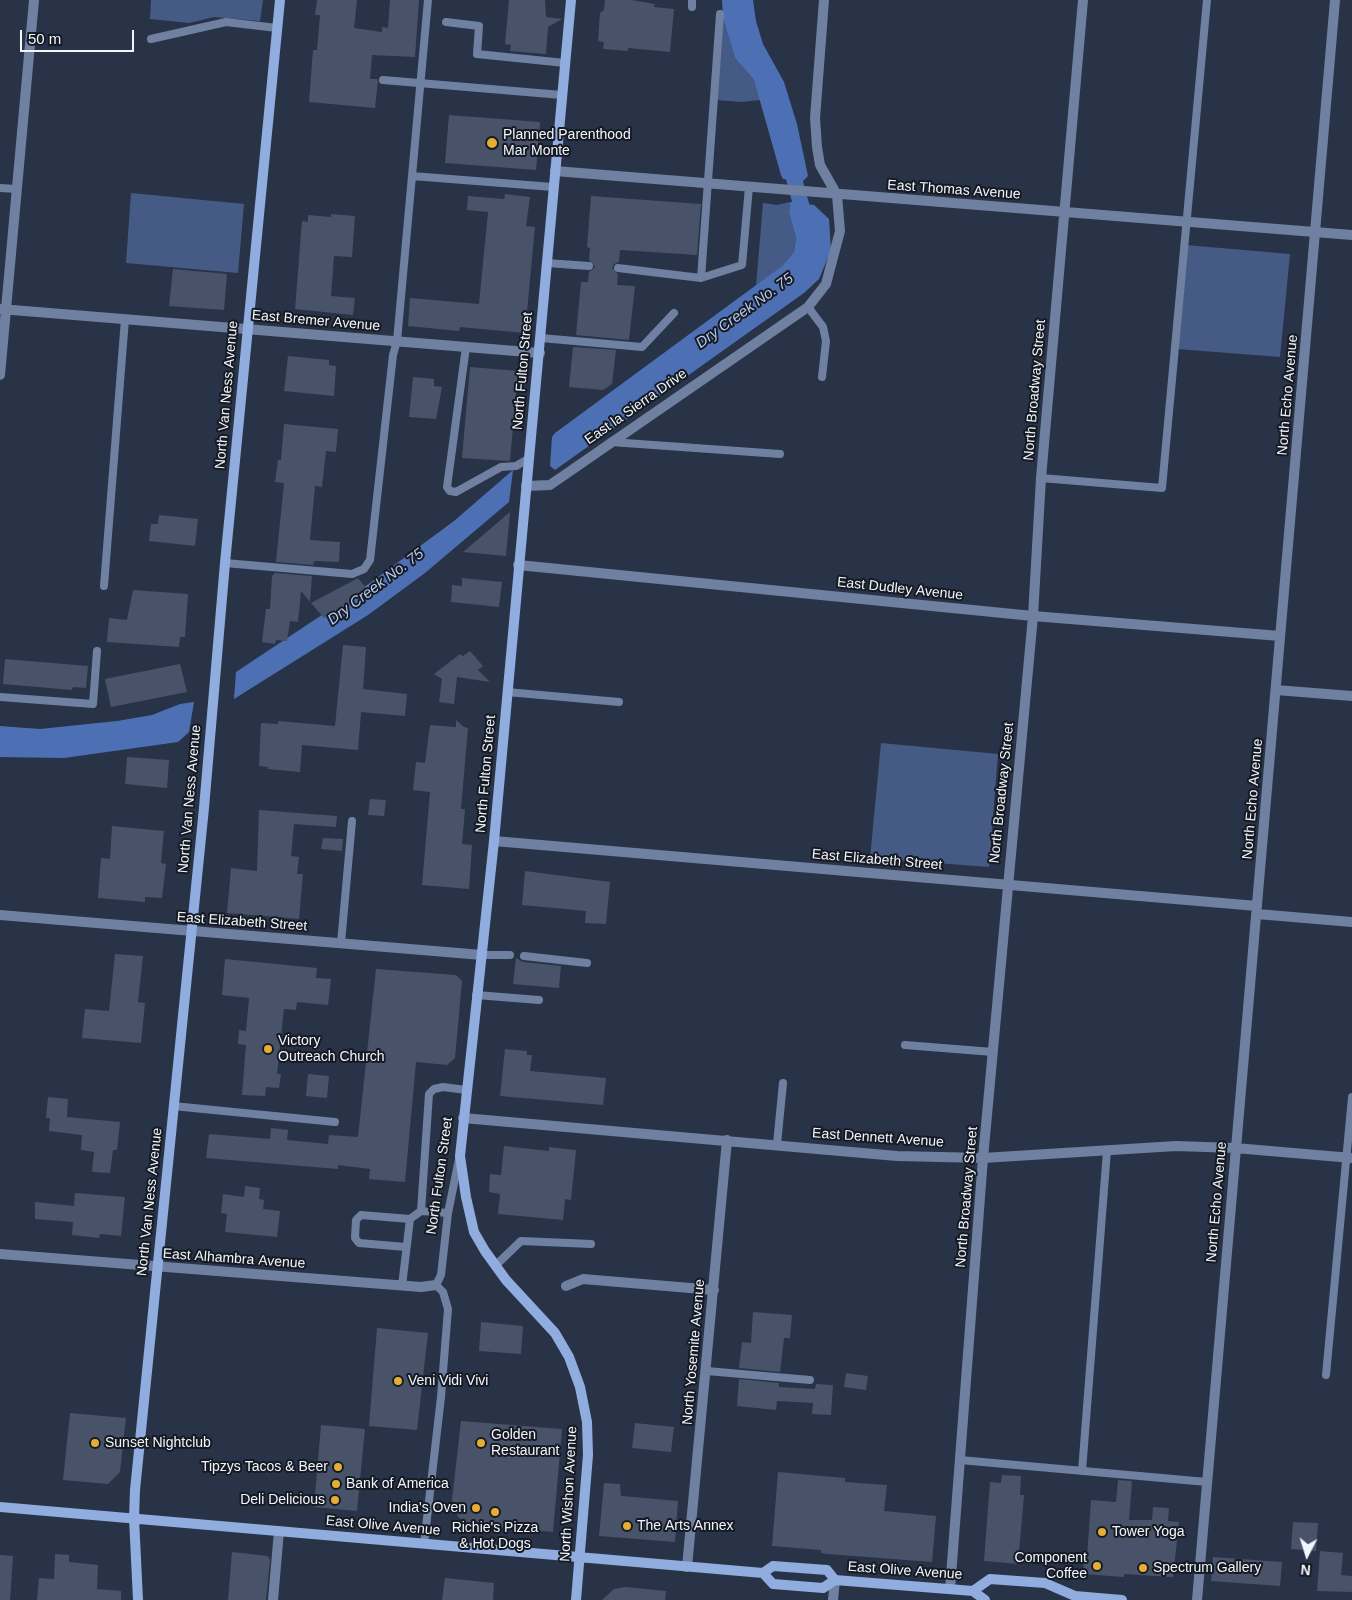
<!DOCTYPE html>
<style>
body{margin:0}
#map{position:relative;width:1352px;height:1600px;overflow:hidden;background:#283347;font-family:Arial,sans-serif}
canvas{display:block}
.north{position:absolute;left:1282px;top:1530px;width:50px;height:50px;-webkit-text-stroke:4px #161a23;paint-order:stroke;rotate:185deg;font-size:14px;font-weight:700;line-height:20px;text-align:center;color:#f1f5fd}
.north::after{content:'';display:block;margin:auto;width:18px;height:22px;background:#f1f5fd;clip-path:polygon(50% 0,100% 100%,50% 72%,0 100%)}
.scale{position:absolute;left:20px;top:30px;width:114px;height:22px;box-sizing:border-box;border:2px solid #f1f5fd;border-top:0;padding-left:6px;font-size:15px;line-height:18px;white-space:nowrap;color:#f1f5fd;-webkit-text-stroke:4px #161a23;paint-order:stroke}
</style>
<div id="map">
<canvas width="1352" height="1600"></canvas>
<div class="north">N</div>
<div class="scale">50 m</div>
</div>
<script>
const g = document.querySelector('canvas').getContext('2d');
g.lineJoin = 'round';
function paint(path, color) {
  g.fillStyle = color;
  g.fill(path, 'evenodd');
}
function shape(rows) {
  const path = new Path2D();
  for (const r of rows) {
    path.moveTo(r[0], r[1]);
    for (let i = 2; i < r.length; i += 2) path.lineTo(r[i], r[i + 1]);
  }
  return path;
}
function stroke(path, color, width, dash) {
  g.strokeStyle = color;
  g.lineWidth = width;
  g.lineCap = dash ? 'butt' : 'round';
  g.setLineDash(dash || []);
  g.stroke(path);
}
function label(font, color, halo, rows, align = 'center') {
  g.font = font + ' Arial,sans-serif';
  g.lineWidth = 4;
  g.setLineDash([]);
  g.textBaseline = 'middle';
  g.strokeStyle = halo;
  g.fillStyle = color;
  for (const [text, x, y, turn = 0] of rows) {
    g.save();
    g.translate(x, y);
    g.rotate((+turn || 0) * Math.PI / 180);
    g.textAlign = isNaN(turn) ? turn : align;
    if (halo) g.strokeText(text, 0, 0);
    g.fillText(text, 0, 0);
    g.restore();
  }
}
paint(shape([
 [151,0,263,0,260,21,214,17,189,23,150,19],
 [723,18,735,58,754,80,761,100,741,102,717,100],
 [131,193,244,204,238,273,126,263],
 [790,202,789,213,796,238,794,252,782,266,756,286,763,203,777,205],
 [1186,245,1290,254,1280,357,1177,349],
 [881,743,998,754,989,867,870,858]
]), '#455b86');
paint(shape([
 [722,0,753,0,756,21,763,44,784,82,797,124,808,176,803,181,783,179,781,175,754,80,735,58,723,18],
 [790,202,814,205,829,219,831,250,819,279,804,293,555,470,550,466,552,437,555,433,782,266,794,252,796,238,789,213],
 [513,470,509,502,425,573,368,615,234,699,236,672,370,583,454,521],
 [194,702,189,732,178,742,64,758,0,757,0,726,40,729,117,721,152,715,180,704]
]), '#4d70b5');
stroke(shape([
 [789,160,806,223]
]), '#4d70b5', 16);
paint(shape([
 [317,0,357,0,354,28,382,32,382,27,388,28,390,0,419,0,415,57,372,55,370,79,377,79,378,81,375,108,309,102,313,50,317,50,320,15,315,15],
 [509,0,545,0,546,17,562,19,548,27,546,54,510,51,511,45,505,44],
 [605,0,631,0,655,4,654,7,674,9,670,52,628,48,628,51,603,49,604,42,598,41,600,13,604,10],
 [449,115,540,122,536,170,445,163],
 [505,194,530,197,526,226,535,227,525,333,460,327,459,331,408,326,410,298,479,304,488,212,467,210,468,196,504,199],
 [591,196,701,204,697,255,620,250,619,262,614,264,612,268,618,274,617,285,635,286,629,340,576,335,581,282,588,282,589,272,595,267,589,260,590,248,587,247],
 [331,214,355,216,352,257,334,256,331,296,355,298,353,315,295,309,302,221,308,222,308,215,331,217],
 [173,269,227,274,224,310,169,306],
 [573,347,616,350,612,384,603,390,569,387],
 [288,356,329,360,329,365,336,366,334,396,284,391],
 [470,367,518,371,510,461,462,458],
 [413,377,434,379,434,386,442,387,436,419,409,417],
 [284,424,338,429,336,452,326,451,322,487,315,486,310,540,340,542,339,562,314,561,313,565,276,562,284,483,275,482,278,460,281,460],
 [510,512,506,556,463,552],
 [159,515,198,519,195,546,149,541,151,524,158,524],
 [275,573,312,576,310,602,301,591,298,622,290,621,287,641,276,640,275,644,262,642,266,609,270,609,272,576],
 [358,578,367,589,324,618,311,603],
 [462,578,502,582,499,607,451,602,452,585,462,586],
 [133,590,188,594,185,637,180,637,179,647,107,642,109,618,127,620],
 [343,645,366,647,363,689,407,694,405,716,361,712,358,750,302,745,300,772,267,769,268,767,259,766,261,723,278,724,278,721,335,726],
 [470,651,483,666,478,670,490,682,457,677,454,704,439,702,442,679,434,674,460,654,463,656],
 [5,659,88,666,86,688,73,687,72,690,3,684],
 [180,664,187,692,111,707,105,679],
 [456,720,464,727,468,728,461,809,465,809,462,844,472,845,469,889,422,885,430,792,413,790,416,762,425,763,430,725,456,727],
 [127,757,169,760,167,788,125,784],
 [370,799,386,800,384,816,368,815],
 [259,810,337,816,336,827,294,824,291,856,299,857,297,874,303,874,299,919,227,913,231,868,257,871],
 [112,826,164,831,161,863,166,864,162,898,145,897,145,902,98,898,101,858,110,859],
 [323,838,343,839,342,851,321,849],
 [525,871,610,882,606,924,585,923,586,911,522,905],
 [115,954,143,956,138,1002,145,1003,141,1043,82,1038,85,1009,109,1011],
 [516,958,523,962,561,966,559,988,513,984],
 [225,959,317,968,316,978,331,979,328,1005,297,1002,296,1010,284,1009,277,1074,281,1074,279,1088,266,1087,265,1096,242,1095,246,1045,238,1044,239,1030,246,1031,249,998,222,995],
 [376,969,456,975,462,981,455,1058,447,1065,416,1062,405,1182,369,1179,370,1169,338,1165,338,1169,206,1158,209,1134,270,1139,271,1128,288,1130,287,1140,328,1144,329,1135,358,1137],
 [505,1049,527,1051,527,1055,532,1055,530,1071,606,1078,603,1105,500,1096],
 [308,1074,329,1076,327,1098,306,1096],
 [48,1097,68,1099,67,1117,120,1122,117,1150,113,1150,110,1173,92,1172,94,1152,81,1150,82,1135,49,1131,50,1118,46,1118],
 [504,1146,549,1151,549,1147,576,1150,571,1200,565,1199,563,1220,498,1214,500,1194,489,1192,490,1174,501,1175],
 [245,1186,260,1188,259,1199,264,1200,263,1209,280,1211,277,1237,225,1232,227,1214,221,1213,223,1194,244,1197],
 [75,1193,125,1197,121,1236,100,1234,99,1238,72,1235,73,1222,35,1219,35,1202,74,1206],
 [753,1312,792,1315,790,1338,784,1338,780,1372,739,1368,742,1342,751,1343],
 [481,1322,523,1326,521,1354,479,1351],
 [377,1328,428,1333,417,1430,369,1426],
 [846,1373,868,1376,866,1390,844,1387],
 [739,1379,779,1383,779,1387,815,1389,816,1384,833,1385,831,1415,812,1414,813,1403,777,1401,776,1410,737,1406],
 [70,1413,126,1418,120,1472,108,1484,63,1480],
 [461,1421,562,1429,553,1532,468,1524,458,1517,452,1500],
 [635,1423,674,1427,671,1452,632,1448],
 [321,1425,365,1429,357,1511,314,1507],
 [778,1472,845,1478,845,1482,887,1485,884,1511,936,1516,932,1562,828,1554,821,1553,821,1550,772,1546],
 [1002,1475,1021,1476,1020,1495,1024,1495,1018,1564,984,1561,990,1482,1001,1483],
 [1118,1480,1132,1481,1129,1520,1152,1520,1153,1507,1169,1508,1168,1521,1179,1522,1173,1577,1124,1574,1124,1577,1083,1574,1084,1558,1087,1558,1091,1500,1116,1502],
 [604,1483,620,1484,621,1496,678,1501,675,1542,599,1536],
 [1293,1522,1318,1523,1316,1551,1291,1549],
 [1320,1551,1343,1553,1341,1575,1352,1576,1352,1592,1317,1591],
 [232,1552,268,1556,270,1560,266,1600,228,1600],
 [55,1554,69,1555,69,1562,98,1565,97,1589,121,1591,121,1600,37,1600,39,1578,54,1579],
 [0,1555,13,1556,10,1600,0,1600],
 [1213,1557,1282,1562,1280,1586,1211,1581],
 [445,1578,494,1583,493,1600,442,1600],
 [625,1587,666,1591,665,1600,602,1600,614,1589]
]), '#485369');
stroke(shape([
 [692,0,692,7],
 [446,22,479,26,477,54,565,63],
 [151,39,226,22,277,28],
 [383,80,562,95],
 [412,176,553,187],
 [0,188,17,189],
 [546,263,589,266],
 [618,268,701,278,742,265,749,187],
 [701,278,720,14],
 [808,307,823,327,826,341,822,377],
 [541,338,642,347,674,313],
 [466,347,447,487,450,491,456,492,501,467,516,466,528,459],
 [611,442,780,454],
 [1041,478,1162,488,1207,0],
 [225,563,352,574,364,569,370,560,393,355,397,341,428,0],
 [104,586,125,319],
 [507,692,619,702],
 [0,697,93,704,97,651],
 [341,943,352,821],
 [482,955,510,955],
 [524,956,587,963],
 [476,995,539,1000],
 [905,1045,993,1052],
 [173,1106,335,1122],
 [777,1144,783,1083],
 [421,1211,429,1094,434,1089,443,1087,466,1090],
 [406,1247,359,1243,355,1238,356,1220,361,1215,410,1219],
 [495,1266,521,1241,591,1244],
 [402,1286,410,1219,421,1211,448,1213],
 [707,1371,810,1380],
 [1326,1375,1352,1097],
 [960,1460,1207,1482],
 [1082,1471,1107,1151],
 [424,1544,441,1397,448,1309,443,1292,436,1285,441,1275,448,1213,459,1159]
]), '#7080a0', 8);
stroke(shape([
 [555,171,1352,235],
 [0,309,540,353],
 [0,375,34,0],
 [526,486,550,485,808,307,826,284,840,231,837,195,820,165,817,147,815,118,824,0],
 [518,565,1033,616,1280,636],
 [1276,690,1352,696],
 [494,841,1257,906],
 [1257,914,1352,922],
 [0,915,482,955],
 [463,1118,897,1156,983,1158,1176,1146,1235,1148,1352,1158],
 [0,1254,421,1287,436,1285],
 [566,1286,583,1279,714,1290],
 [687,1567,727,1140],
 [950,1589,983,1158,1033,616,1041,478,1083,0],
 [273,1600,279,1531],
 [833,1600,835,1580],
 [1197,1600,1335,0]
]), '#7080a0', 10);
stroke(shape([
 [571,0,494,841,460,1156,466,1197,474,1232,485,1251,506,1280,555,1333,569,1357,580,1387,587,1422,588,1455,576,1600],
 [0,1507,763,1573,773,1584,823,1588,835,1580,973,1591,985,1600],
 [763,1573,773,1566,827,1570,835,1580],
 [973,1591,990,1579,1045,1583,1075,1596,1122,1600],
 [138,1600,134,1518,135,1490,204,808,225,563,280,0]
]), '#91acde', 10);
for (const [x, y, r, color] of [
 [492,143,6,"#e4ae35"],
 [268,1049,5,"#e4ae35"],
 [398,1381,5,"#e4ae35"],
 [95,1443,5,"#e4ae35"],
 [481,1443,5,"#e4ae35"],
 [338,1467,5,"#e4ae35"],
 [336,1484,5,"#e4ae35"],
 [335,1500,5,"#e4ae35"],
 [476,1508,5,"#e4ae35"],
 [495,1512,5,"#e4ae35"],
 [627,1526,5,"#e4ae35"],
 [1102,1532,5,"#e4ae35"],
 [1097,1566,5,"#e4ae35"],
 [1143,1568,5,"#e4ae35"]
]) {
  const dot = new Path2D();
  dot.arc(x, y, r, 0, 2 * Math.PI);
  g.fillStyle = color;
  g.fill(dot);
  stroke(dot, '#161a23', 2);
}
label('14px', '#f1f5fd', '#161a23', [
 ["Planned Parenthood",503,135],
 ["Mar Monte",503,151],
 ["Victory",278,1041],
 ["Outreach Church",278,1057],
 ["Veni Vidi Vivi",408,1381],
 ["Golden",491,1435],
 ["Restaurant",491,1451],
 ["Sunset Nightclub",105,1443],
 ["Tipzys Tacos & Beer",328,1467,"right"],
 ["Bank of America",346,1484],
 ["Deli Delicious",325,1500,"right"],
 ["India's Oven",466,1508,"right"],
 ["The Arts Annex",637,1526],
 ["Richie's Pizza",495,1528,"center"],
 ["& Hot Dogs",495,1544,"center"],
 ["Tower Yoga",1112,1532],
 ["Component",1087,1558,"right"],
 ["Coffee",1087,1574,"right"],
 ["Spectrum Gallery",1153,1568]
], 'left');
label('14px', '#f1f5fd', '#161a23', [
 ["East Thomas Avenue",954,190,4],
 ["East Bremer Avenue",316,321,5],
 ["North Fulton Street",523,371,-85],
 ["North Broadway Street",1035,390,-85],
 ["North Van Ness Avenue",227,395,-85],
 ["North Echo Avenue",1288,395,-85],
 ["East la Sierra Drive",636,407,-35],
 ["East Dudley Avenue",900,589,6],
 ["North Fulton Street",486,774,-85],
 ["North Broadway Street",1002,793,-84],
 ["North Van Ness Avenue",190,799,-85],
 ["North Echo Avenue",1253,799,-85],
 ["East Elizabeth Street",877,860,5],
 ["East Elizabeth Street",242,922,4],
 ["East Dennett Avenue",878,1138,4],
 ["North Fulton Street",440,1176,-82],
 ["North Broadway Street",967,1197,-85],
 ["North Van Ness Avenue",150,1202,-84],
 ["North Echo Avenue",1217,1202,-85],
 ["East Alhambra Avenue",234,1259,4],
 ["North Yosemite Avenue",694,1352,-85],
 ["North Wishon Avenue",569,1494,-87],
 ["East Olive Avenue",383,1526,5],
 ["East Olive Avenue",905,1571,4]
]);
label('italic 15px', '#b4c9ef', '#161a23', [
 ["Dry Creek No. 75",745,311,-36],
 ["Dry Creek No. 75",376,587,-37]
]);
</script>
